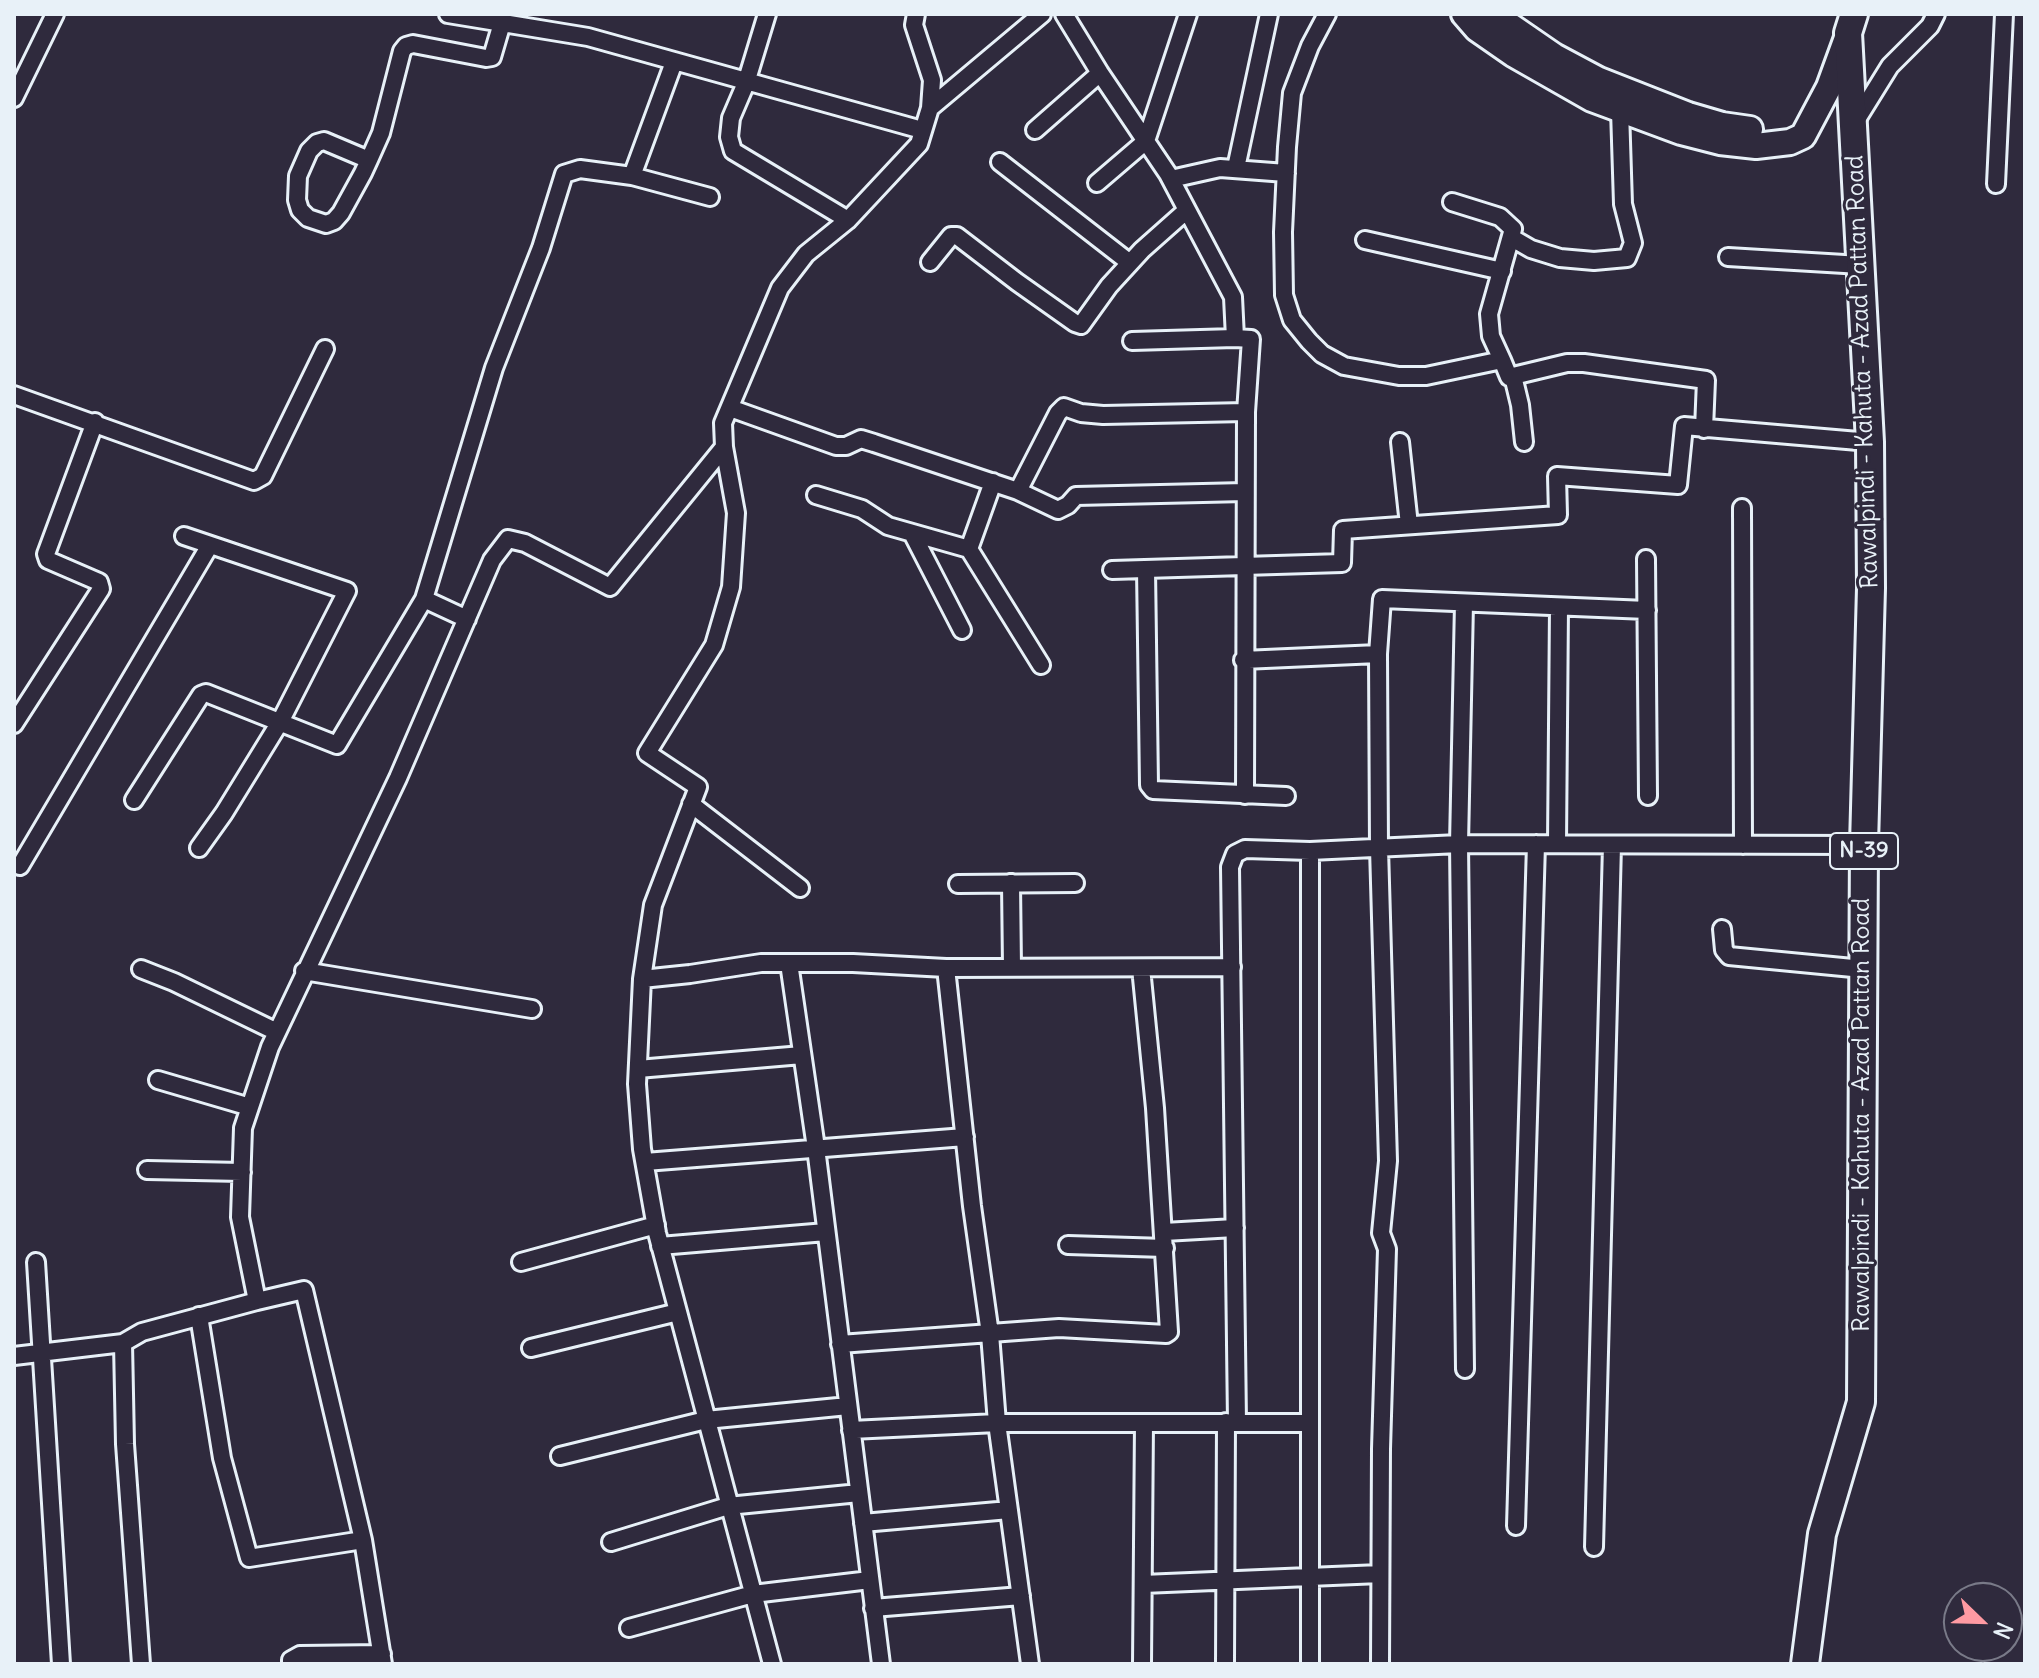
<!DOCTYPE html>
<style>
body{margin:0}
#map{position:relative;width:2039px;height:1678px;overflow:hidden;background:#2f2a3d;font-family:Delius,sans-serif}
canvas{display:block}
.frame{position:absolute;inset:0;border:16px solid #e8f1f8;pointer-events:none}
.north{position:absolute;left:1943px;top:1582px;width:80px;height:80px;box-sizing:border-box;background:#2f2a3d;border:2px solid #797a88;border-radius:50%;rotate:113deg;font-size:22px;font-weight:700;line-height:32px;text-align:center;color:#e8f1f8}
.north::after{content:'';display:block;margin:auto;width:28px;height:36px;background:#ff9aa2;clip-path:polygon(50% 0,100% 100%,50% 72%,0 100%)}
</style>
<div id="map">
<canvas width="2039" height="1678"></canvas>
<div class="frame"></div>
<div class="north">N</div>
</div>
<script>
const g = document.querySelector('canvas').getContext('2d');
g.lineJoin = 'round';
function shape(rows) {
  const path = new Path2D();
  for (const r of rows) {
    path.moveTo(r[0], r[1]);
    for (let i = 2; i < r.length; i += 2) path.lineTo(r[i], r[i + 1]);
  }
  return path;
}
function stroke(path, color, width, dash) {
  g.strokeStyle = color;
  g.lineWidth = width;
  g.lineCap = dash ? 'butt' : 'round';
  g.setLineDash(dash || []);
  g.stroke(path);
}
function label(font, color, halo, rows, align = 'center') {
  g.font = font + ' Delius,sans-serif';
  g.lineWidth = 6;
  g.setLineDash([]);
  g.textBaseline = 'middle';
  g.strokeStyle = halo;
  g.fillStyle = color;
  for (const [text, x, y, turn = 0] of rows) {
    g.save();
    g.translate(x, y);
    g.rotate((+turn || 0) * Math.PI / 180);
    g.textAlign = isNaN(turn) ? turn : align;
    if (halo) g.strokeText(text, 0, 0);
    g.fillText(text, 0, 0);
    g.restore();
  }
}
const minor = shape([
 [448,14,588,37,922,130],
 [767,14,746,83,731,118,729,137,733,151,848,220],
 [1064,14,1100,73,1168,174,1233,297,1235,338,1251,339,1246,412,1245,795],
 [1327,14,1310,46,1292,93,1287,147,1283,232,1284,295,1292,320,1309,341,1322,354,1344,366,1399,376,1426,376,1502,360,1509,377,1567,363,1584,363,1706,380,1704,429],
 [14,98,55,14],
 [930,108,1042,14],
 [1854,124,1890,66,1930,26,1936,14],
 [1035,130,1100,73],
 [369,160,324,141,317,143,309,151,298,176,297,200,300,210,308,218,326,224,334,221,341,213,363,173,369,160,381,133,402,51,406,46,413,44,486,58,492,57,502,23],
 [1000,162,1130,263],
 [1236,168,1269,14],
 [632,176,674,62],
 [1171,179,1220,168,1286,173],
 [1097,183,1146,141,1188,14],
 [1996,184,2004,14],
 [1452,202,1500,217,1513,229,1489,314,1491,336,1502,360],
 [1512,238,1531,249,1560,258,1594,261,1627,258,1633,243,1623,204,1620,110],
 [1365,240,1502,271],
 [1728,257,1861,265],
 [930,262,951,236,957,236,1017,282,1075,323,1081,325,1109,286,1142,250,1187,210],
 [1132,341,1235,338],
 [1513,376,1520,405,1524,442],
 [14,395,254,481,263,476,325,349],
 [730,408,836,446,846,446,861,439,874,443,1018,491,1058,510,1068,505,1076,496,1245,492],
 [1400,442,1409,525],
 [724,447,736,513,731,587,714,645,647,753,698,787,653,905,642,979,637,1084,642,1149,657,1233,772,1664],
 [993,482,969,549,1041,665],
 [1018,491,1058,413,1064,407,1081,413,1103,415,1246,412],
 [816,495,862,509,888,526,969,549],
 [1742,508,1743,845],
 [912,533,962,630],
 [184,536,347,591,280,722,224,813,199,848],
 [1646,559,1648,796],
 [1146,569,1149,785,1153,790,1286,796],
 [1112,570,1342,563,1343,530,1558,515,1557,476,1678,485,1684,426,1870,442],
 [424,599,494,368,541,248,564,174,580,169,632,176,710,197],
 [1464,603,1459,844,1465,1369],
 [1378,654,1379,848,1388,1161,1381,1233,1387,1249,1381,1449,1380,1664],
 [1243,660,1378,654,1382,599,1647,610],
 [14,724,101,589,99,582,48,560,46,554,95,422],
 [134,800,201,695,206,693,337,745,424,599,467,619],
 [691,804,800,888],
 [1557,844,1559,607],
 [1310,851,1310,1664],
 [20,866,210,545],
 [1011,883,1012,968],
 [958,884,1075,883],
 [1722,929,1724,950,1729,956,1863,969],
 [789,963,816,1148,881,1664],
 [946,968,972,1206,990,1334,997,1423,1030,1664],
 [141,969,174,982,277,1032],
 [304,971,532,1009],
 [642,979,690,974,761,963,853,963,946,968,1232,967],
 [638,1069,802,1055],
 [158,1080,250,1107],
 [645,1162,965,1137],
 [147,1170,242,1172],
 [1164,1232,1235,1228],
 [1068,1245,1165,1248],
 [660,1246,826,1232],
 [36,1262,61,1664],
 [521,1262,656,1225],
 [257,1301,304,1290,363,1540,383,1664],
 [199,1316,222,1458,249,1558,363,1540],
 [123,1343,125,1444,141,1664],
 [840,1344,1059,1328,1166,1334,1169,1332,1155,1108,1141,968],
 [531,1348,678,1312],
 [14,1356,123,1343,142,1332,257,1301,240,1217,243,1128,270,1047,398,778,492,560,508,539,525,543,610,587,724,447,723,423,780,288,806,254,848,220,919,144,930,108,932,80,914,25,916,14],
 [1237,1422,1230,867,1235,854,1245,849,1310,851,1459,844,1864,845],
 [851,1430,997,1423,1309,1423],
 [560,1456,706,1420,848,1406],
 [863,1523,1009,1510],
 [1516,1526,1536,844],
 [611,1542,728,1506,859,1493],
 [1594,1547,1612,845],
 [1143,1584,1380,1574],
 [873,1608,1021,1596],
 [629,1628,753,1594,870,1580],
 [291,1664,291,1660,300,1655,382,1654],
 [1142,1664,1144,1423],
 [1225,1664,1226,1422]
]);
const primary = shape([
 [1464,14,1477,29,1513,54,1592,99,1681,132,1720,142,1756,146,1790,142,1803,136,1829,87,1848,35],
 [1493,14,1554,56,1599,80,1688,115,1722,125,1750,129]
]);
const trunk = shape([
 [1805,1664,1822,1534,1861,1402,1864,845,1871,588,1870,442,1848,33,1854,14]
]);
stroke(minor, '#e8f1f8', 22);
stroke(primary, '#e8f1f8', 30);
stroke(trunk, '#e8f1f8', 32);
stroke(minor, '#2f2a3d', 16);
stroke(primary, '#2f2a3d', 24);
stroke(trunk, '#2f2a3d', 26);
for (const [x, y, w] of [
 [1864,851,68]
]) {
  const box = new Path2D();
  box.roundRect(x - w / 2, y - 18, w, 36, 6);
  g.fillStyle = '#2f2a3d';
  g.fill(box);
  stroke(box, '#e8f1f8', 2);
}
label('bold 22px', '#e8f1f8', null, [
 ["N-39",1864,851]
]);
label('24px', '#e8f1f8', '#2f2a3d', [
 ["Rawalpindi - Kahuta - Azad Pattan Road",1863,372,-92],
 ["Rawalpindi - Kahuta - Azad Pattan Road",1862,1115,-90]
]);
</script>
